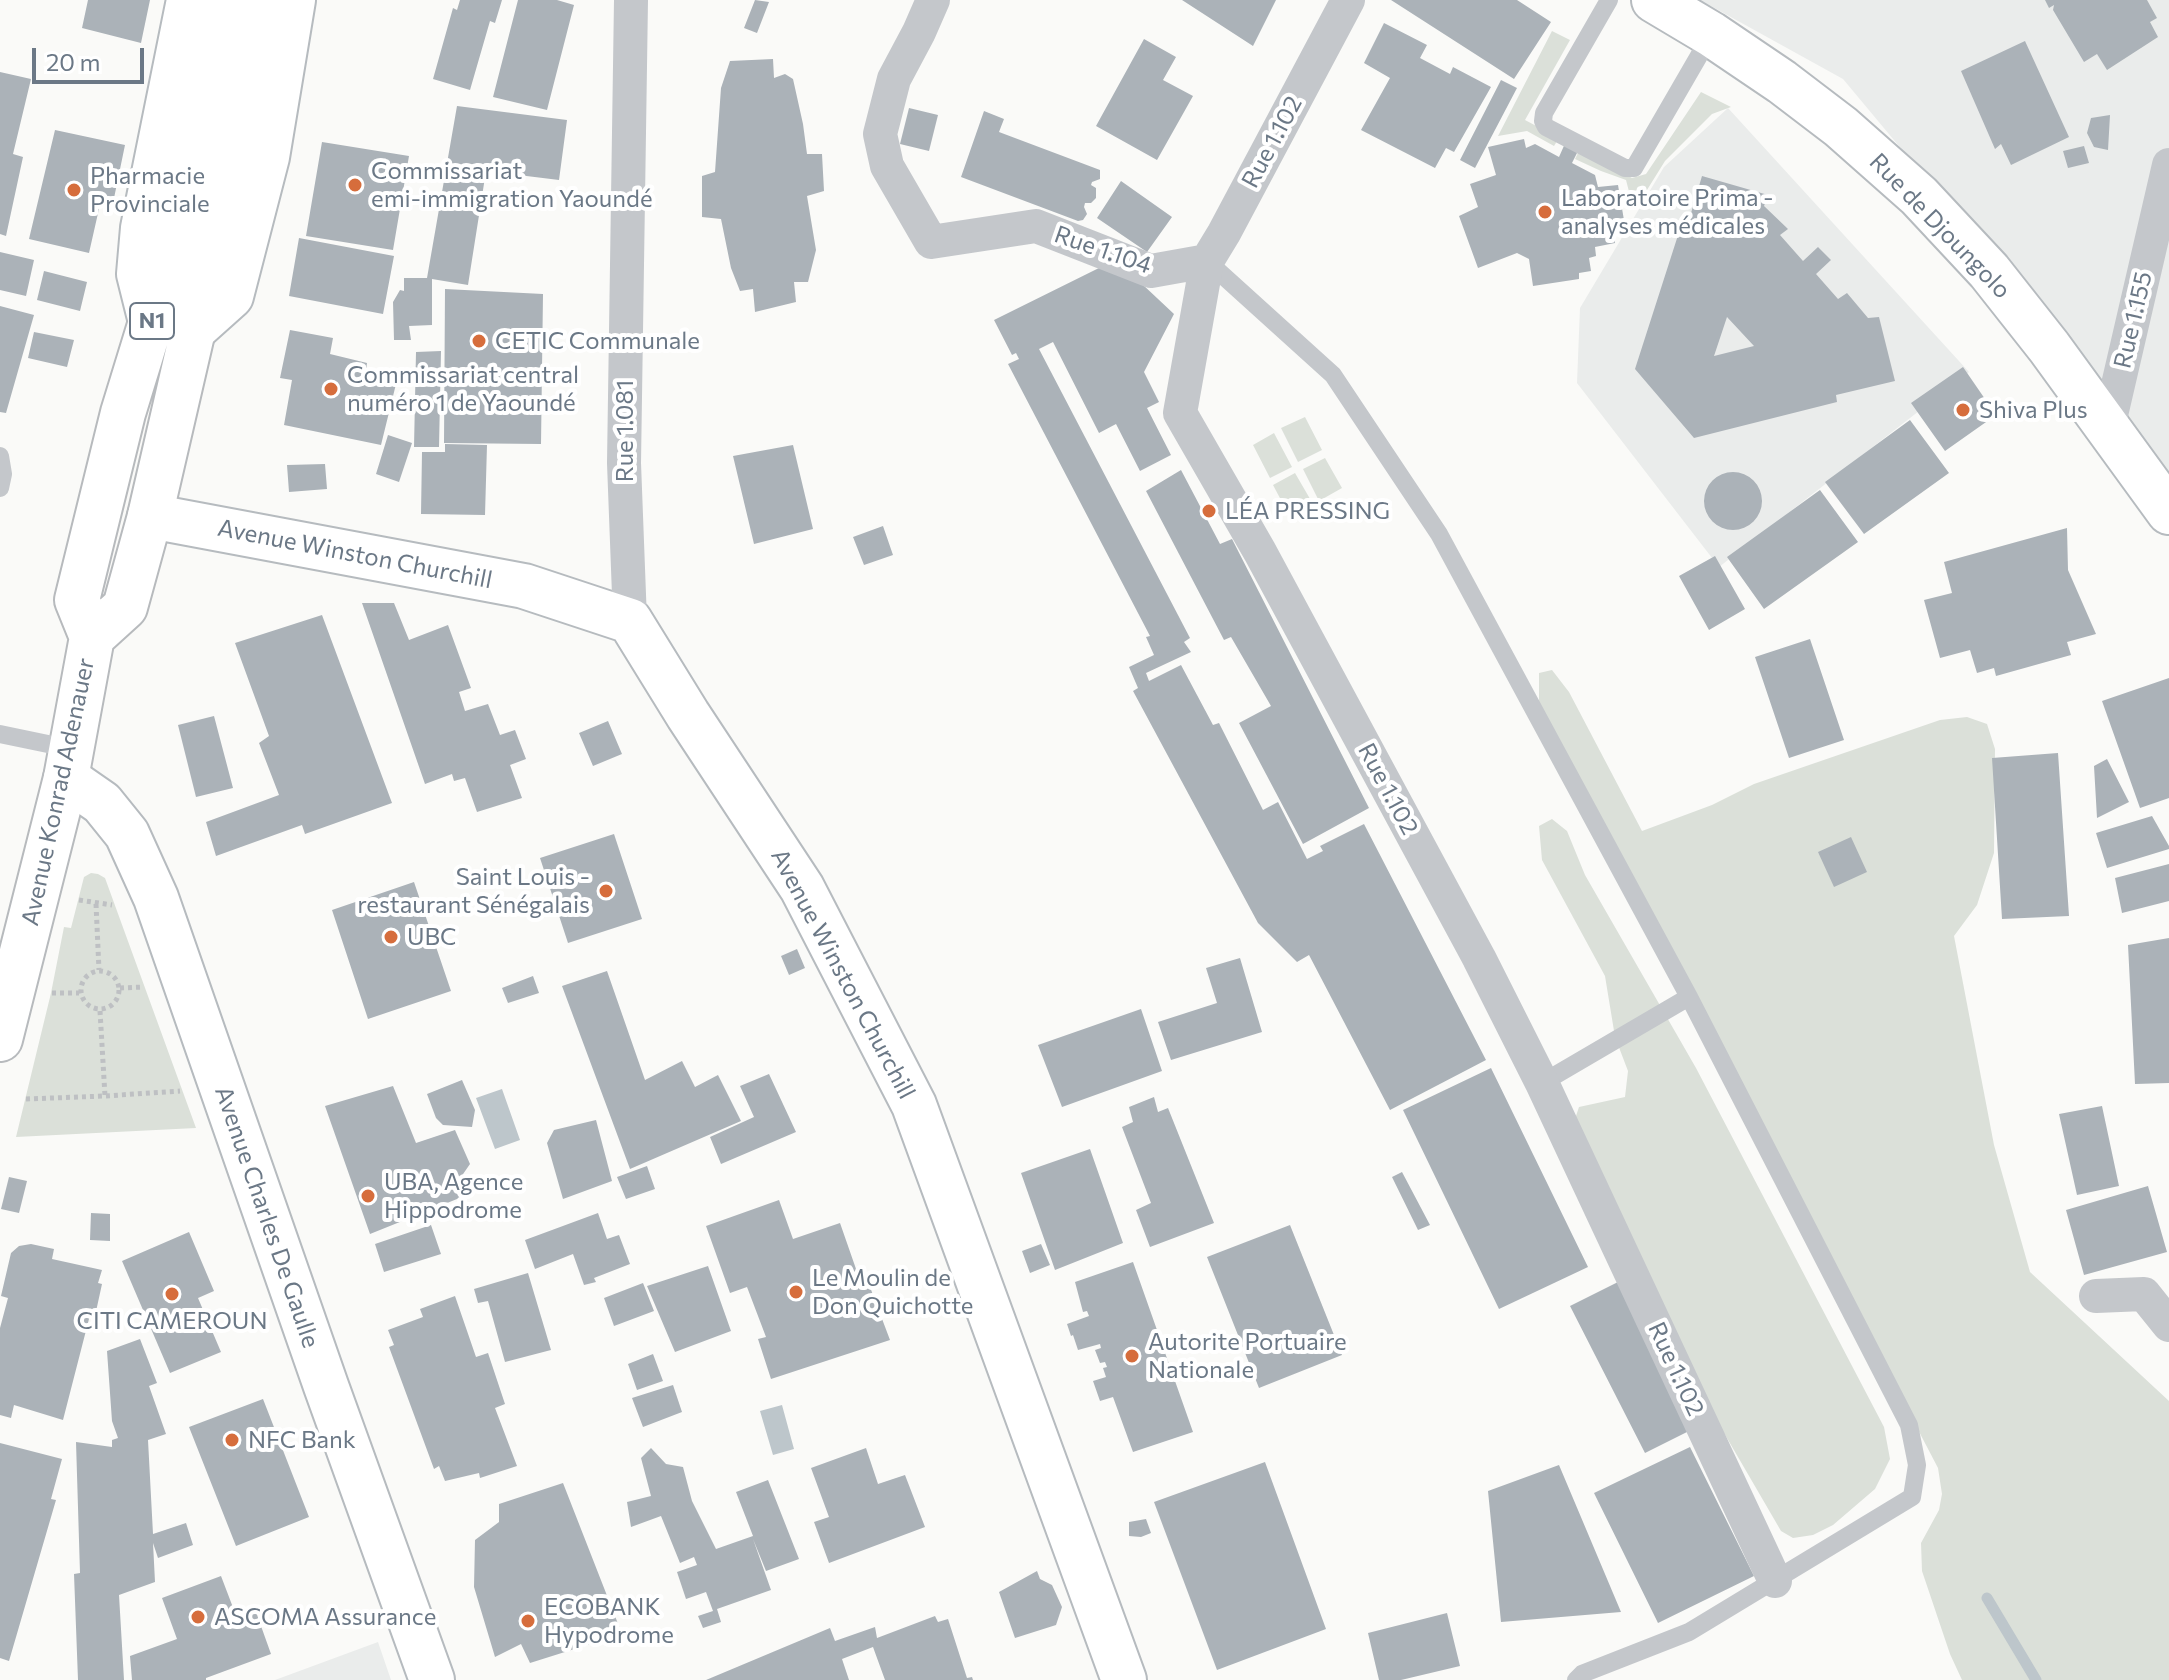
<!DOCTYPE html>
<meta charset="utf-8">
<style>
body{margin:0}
#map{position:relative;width:2169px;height:1680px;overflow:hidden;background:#fafaf8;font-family:Commissioner,sans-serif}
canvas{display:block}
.scale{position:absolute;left:32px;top:48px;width:112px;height:36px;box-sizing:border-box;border:4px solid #6b7886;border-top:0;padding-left:10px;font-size:24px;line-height:28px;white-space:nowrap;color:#6b7886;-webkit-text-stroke:6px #fff;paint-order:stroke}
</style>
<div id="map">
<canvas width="2169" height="1680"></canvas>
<div class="scale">20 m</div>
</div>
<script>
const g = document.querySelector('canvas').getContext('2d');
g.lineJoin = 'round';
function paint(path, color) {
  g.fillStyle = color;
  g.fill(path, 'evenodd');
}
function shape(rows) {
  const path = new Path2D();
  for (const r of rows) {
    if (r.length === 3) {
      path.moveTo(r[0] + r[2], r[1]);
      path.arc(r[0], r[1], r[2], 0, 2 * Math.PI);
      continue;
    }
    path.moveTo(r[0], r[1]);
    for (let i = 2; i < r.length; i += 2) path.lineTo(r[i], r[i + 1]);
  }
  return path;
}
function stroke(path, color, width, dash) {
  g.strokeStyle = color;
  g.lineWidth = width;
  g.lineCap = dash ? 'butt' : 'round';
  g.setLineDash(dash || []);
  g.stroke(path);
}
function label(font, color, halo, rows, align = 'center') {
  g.font = font + ' Commissioner,sans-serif';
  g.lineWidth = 8;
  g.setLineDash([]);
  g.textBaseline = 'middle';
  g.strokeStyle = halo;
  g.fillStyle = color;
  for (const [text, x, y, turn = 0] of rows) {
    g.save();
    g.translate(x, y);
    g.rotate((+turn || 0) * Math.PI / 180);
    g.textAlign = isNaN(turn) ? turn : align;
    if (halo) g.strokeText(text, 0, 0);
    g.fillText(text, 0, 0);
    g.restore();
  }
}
paint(shape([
 [1700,0,2169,0,2169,496,2039,314,1843,79],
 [1728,108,1969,372,1719,567,1577,383,1580,308,1664,167],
 [378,1642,391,1680,275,1680]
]), '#eaeceb');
paint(shape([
 [1552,31,1570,40,1525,120,1559,138,1554,146,1527,131,1498,136],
 [1701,92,1731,107,1712,114,1665,161,1637,206,1633,207,1626,180,1601,171,1575,159,1580,149,1632,178,1646,174],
 [1305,417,1322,450,1298,462,1281,428],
 [1274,433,1292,467,1270,478,1253,445],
 [1325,458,1342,488,1319,501,1303,469],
 [1295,473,1313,504,1290,517,1273,485],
 [1552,670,1569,692,1642,831,1712,805,1754,784,1940,720,1967,717,1987,724,1995,749,1994,853,1977,905,1954,936,1994,1145,2030,1272,2169,1401,2169,1680,1962,1680,1950,1654,1922,1571,1921,1543,1939,1510,1942,1494,1938,1468,1539,704,1539,673],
 [1552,819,1567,831,1585,875,1696,1068,1884,1427,1890,1459,1875,1489,1833,1525,1813,1535,1793,1538,1781,1531,1713,1414,1574,1122,1579,1107,1625,1097,1628,1071,1615,1037,1605,976,1542,860,1539,826],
 [91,873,98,874,105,878,196,1128,16,1137,51,993,64,927,71,928,84,877]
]), '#dbe0d9');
paint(shape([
 [502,1089,520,1140,495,1149,476,1098],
 [782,1405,794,1449,773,1455,760,1411]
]), '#bdc6cb');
stroke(shape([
 [1987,1598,2036,1680]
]), '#bdc6cb', 11);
paint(shape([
 [88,0,150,0,141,43,82,28],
 [460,0,502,0,495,23,490,21,470,90,433,79,453,8,457,10],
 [518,0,557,0,574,5,547,110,493,97],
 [755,0,769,2,757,33,744,28],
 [1182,0,1276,0,1253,46],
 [1391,0,1517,0,1551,22,1514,79],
 [2045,0,2147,0,2157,18,2150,22,2158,37,2107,70,2097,54,2084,62,2053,10,2054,5,2049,8],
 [1384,23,1427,45,1420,58,1450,74,1453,67,1491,87,1454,152,1446,148,1435,168,1361,130,1390,78,1364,63],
 [1144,39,1176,57,1163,80,1193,96,1157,160,1096,126],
 [2025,41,2069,137,2011,165,2001,144,1995,149,1961,71],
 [773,59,774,78,785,74,793,79,803,124,807,154,822,154,824,191,807,196,816,250,808,282,794,282,796,302,755,312,753,289,740,291,731,268,721,219,702,217,702,176,715,172,721,88,730,61],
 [0,72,31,79,13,154,23,157,6,236,0,234],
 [1501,80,1517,88,1475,168,1460,160],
 [457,106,567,120,559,180,486,171,468,285,432,279,432,325,409,326,411,340,394,340,393,302,400,290,404,291,404,278,427,278],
 [909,108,938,115,929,151,900,144],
 [984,111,1004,119,999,132,1100,170,1100,179,1092,182,1091,185,1096,188,1096,198,1091,203,1085,203,1084,207,1087,214,1083,220,1078,221,961,177],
 [2110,115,2108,150,2094,147,2087,133,2091,118],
 [55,130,125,145,113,203,101,200,89,253,29,239],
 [1524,139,1526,148,1535,144,1559,157,1567,139,1580,147,1572,163,1595,175,1598,187,1618,185,1625,226,1613,233,1615,243,1595,247,1596,256,1589,258,1591,271,1579,273,1579,279,1533,286,1529,259,1517,253,1478,268,1459,216,1478,207,1470,184,1496,175,1488,147],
 [322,142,409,156,393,250,306,236],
 [2084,146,2089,163,2068,168,2063,151],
 [1702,176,1768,195,1764,206,1788,229,1780,235,1803,261,1818,247,1831,260,1816,274,1838,299,1847,293,1868,318,1879,317,1895,381,1836,395,1837,402,1694,438,1635,369,1680,229,1686,230],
 [1727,317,1754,346,1714,356],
 [1121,181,1172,217,1147,252,1097,218],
 [299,238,394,256,383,314,289,296],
 [0,252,34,260,26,296,0,290],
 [1105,265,1125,268,1174,314,1144,372,1159,402,1147,408,1171,455,1140,471,1116,424,1099,433,1053,342,1039,349,1190,638,1184,642,1191,652,1146,673,1149,681,1181,665,1213,725,1219,723,1263,810,1278,802,1307,859,1323,851,1320,846,1364,824,1486,1060,1390,1110,1309,955,1297,962,1258,923,1133,691,1138,688,1129,667,1154,655,1146,637,1150,636,1008,364,1019,359,1016,353,1012,355,994,320],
 [44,271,87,282,80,311,37,300],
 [445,289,543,294,541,444,444,443],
 [0,306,34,315,6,413,0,412],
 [290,330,333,338,330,354,367,363,365,377,396,384,381,445,284,425,292,380,280,378],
 [34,332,74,340,67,367,28,358],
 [441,351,439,447,414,447,416,352],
 [1963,367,1996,415,1945,451,1911,403],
 [1910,420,1949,473,1864,534,1825,482],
 [388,435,412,443,399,482,376,474],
 [445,444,487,445,485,515,421,514,422,452,445,452],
 [793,445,813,529,754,544,733,456],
 [325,464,327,489,289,492,287,465],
 [1181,470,1220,544,1232,539,1369,808,1303,844,1239,723,1271,706,1231,637,1224,640,1146,491],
 [1733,501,29],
 [1820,490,1858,542,1764,609,1727,557],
 [883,526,893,555,864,565,853,537],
 [2067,528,2068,570,2096,634,2067,642,2071,655,1996,676,1994,668,1977,673,1970,650,1940,658,1924,600,1952,593,1944,562],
 [1715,556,1745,609,1709,630,1679,576],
 [362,603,394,603,409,640,448,625,471,688,459,692,465,711,488,704,500,735,515,730,526,759,510,765,522,798,477,812,465,778,454,781,452,774,425,784],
 [322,615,392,803,305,834,302,825,216,856,206,822,279,795,259,743,269,736,235,643],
 [1810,639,1844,740,1789,758,1755,657],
 [2169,678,2169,798,2140,808,2102,701],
 [214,716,233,788,196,797,178,725],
 [608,721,622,754,593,766,579,733],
 [2058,753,2069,916,2002,919,1992,758],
 [2107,759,2129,802,2097,818,2094,766],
 [2152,816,2169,846,2169,849,2107,868,2096,833],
 [614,834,642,919,568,943,540,858],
 [1851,837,1867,872,1834,887,1818,852],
 [2169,864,2169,901,2122,913,2115,878],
 [414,882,451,991,368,1019,332,910],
 [2169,938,2169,1083,2135,1084,2128,945],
 [797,949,805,968,789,975,781,956],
 [1240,958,1262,1032,1171,1060,1158,1022,1217,1003,1206,968],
 [607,971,645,1080,682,1061,695,1087,718,1075,741,1121,630,1169,562,986],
 [533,976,539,993,508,1003,502,988],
 [1141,1009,1162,1071,1062,1107,1038,1045],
 [1491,1068,1588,1267,1499,1309,1403,1110],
 [769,1074,796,1132,721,1164,710,1137,754,1117,740,1086],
 [462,1080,475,1110,472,1127,443,1125,436,1118,427,1094],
 [393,1086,416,1143,455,1130,470,1164,461,1177,462,1197,370,1234,325,1106],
 [1154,1097,1158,1112,1168,1108,1214,1223,1150,1247,1136,1210,1151,1203,1122,1127,1133,1122,1129,1107],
 [2102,1106,2119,1186,2077,1195,2059,1114],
 [596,1120,612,1181,563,1199,547,1143,554,1130],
 [1090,1149,1123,1243,1055,1270,1021,1173],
 [647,1166,655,1189,626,1199,617,1177],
 [1402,1172,1430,1225,1418,1230,1392,1177],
 [9,1177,27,1181,19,1213,1,1209],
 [2148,1186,2167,1252,2084,1275,2066,1210],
 [779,1200,793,1239,840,1223,863,1289,870,1287,890,1340,771,1379,758,1339,766,1337,747,1287,730,1293,706,1226],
 [91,1213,110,1214,110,1241,90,1240],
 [598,1213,607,1239,619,1235,630,1264,594,1278,596,1282,584,1285,573,1254,535,1269,525,1240],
 [431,1225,441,1254,384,1272,375,1244],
 [1290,1225,1342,1355,1259,1388,1207,1257],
 [189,1232,214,1291,198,1298,221,1352,170,1373,122,1261],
 [31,1244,54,1249,52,1259,102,1270,98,1283,102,1284,95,1316,90,1315,63,1420,14,1405,11,1418,0,1415,0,1328,8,1298,1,1296,11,1253,19,1246],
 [1041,1244,1050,1265,1030,1273,1022,1251],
 [1133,1262,1193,1432,1133,1452,1113,1397,1100,1401,1093,1381,1106,1377,1103,1368,1107,1367,1105,1362,1100,1363,1095,1350,1101,1348,1100,1344,1078,1350,1073,1335,1071,1336,1067,1324,1089,1316,1087,1311,1083,1312,1075,1282],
 [708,1266,731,1331,675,1352,647,1286],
 [528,1273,551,1350,505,1362,488,1301,478,1303,474,1289],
 [1618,1282,1693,1429,1645,1453,1570,1306],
 [643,1283,654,1311,614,1326,604,1298],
 [455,1296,476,1357,488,1353,505,1404,495,1408,517,1466,480,1478,479,1473,445,1481,439,1466,434,1469,389,1347,394,1345,388,1330,423,1317,420,1309],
 [140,1339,157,1383,149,1386,166,1434,148,1440,153,1534,186,1523,193,1545,158,1558,153,1543,155,1582,119,1595,124,1680,78,1680,74,1574,80,1573,76,1442,112,1447,112,1440,118,1438,112,1421,107,1351],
 [653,1354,663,1381,637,1390,628,1364],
 [673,1385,682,1412,643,1427,632,1398],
 [263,1399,309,1517,236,1546,189,1427],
 [0,1443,62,1459,51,1499,56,1500,9,1661,0,1658],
 [1690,1447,1754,1576,1658,1623,1594,1493],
 [651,1448,666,1464,683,1467,692,1501,716,1549,753,1536,736,1492,768,1480,799,1559,766,1571,753,1539,771,1590,717,1609,721,1622,703,1628,698,1616,713,1611,706,1592,686,1599,677,1572,697,1565,694,1557,680,1563,661,1516,631,1527,627,1502,651,1496,641,1458],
 [866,1448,878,1484,905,1475,925,1527,829,1563,814,1522,829,1517,811,1468],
 [1265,1462,1326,1629,1217,1670,1154,1502],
 [1559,1465,1621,1612,1501,1622,1488,1491],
 [563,1483,622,1634,530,1663,521,1644,495,1657,474,1587,475,1540,499,1522,499,1504],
 [1146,1519,1151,1533,1141,1537,1129,1536,1129,1522],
 [1037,1571,1040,1579,1052,1585,1062,1607,1056,1625,1015,1638,999,1592],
 [221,1576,237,1618,256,1612,271,1654,206,1678,206,1680,132,1680,130,1656,177,1639,162,1598],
 [1447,1613,1460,1666,1401,1680,1379,1680,1368,1633],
 [935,1616,938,1622,948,1619,967,1678,972,1677,973,1680,885,1680,873,1647,842,1659,849,1680,706,1680,830,1628,835,1641,875,1627,877,1638]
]), '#abb2b8');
const secondary = shape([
 [1654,0,1711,34,1782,82,1841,127,1919,196,1989,271,2049,347,2169,512],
 [151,322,139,274,143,228,189,0],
 [193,330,231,296,267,157,293,0],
 [150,516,524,586,630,621,688,715,802,888,914,1105,1124,1680],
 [66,778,102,803,127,834,156,898,326,1386,432,1680]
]);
const highway = shape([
 [92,637,125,607,150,516,193,330,247,61,258,0],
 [0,1039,66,778,92,637,77,600,123,413,151,322,189,160,223,0]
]);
stroke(secondary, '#b6bbbf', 48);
stroke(highway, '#b7babd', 48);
stroke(shape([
 [79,900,112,905],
 [96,904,99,970],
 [100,990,19],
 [120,988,143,987],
 [52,993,79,993],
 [100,1011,105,1096],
 [26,1099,105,1096,180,1091]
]), '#bec0c3', 5, [4, 4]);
stroke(shape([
 [1609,0,1544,113,1543,121,1546,127,1625,168,1634,168,1711,35],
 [1207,261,1333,375,1439,534,1689,997,1909,1425,1917,1465,1912,1497,1689,1632,1582,1674,1576,1680],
 [0,456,3,474,0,488],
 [0,734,72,749],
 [1542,1083,1689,997]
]), '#c4c7cb', 18);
stroke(shape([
 [933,0,919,32,894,79,880,134,887,166,931,242,1036,226,1151,271,1207,261],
 [1348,0,1224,233,1207,261,1180,413,1260,552,1479,958,1542,1083,1775,1581],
 [2108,428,2169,165],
 [630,621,624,463,631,0],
 [2096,1296,2144,1294,2169,1325]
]), '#c4c7cb', 34);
stroke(secondary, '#fff', 44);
stroke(highway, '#fff', 44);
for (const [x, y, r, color] of [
 [355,185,8,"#d66d3c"],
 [74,190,8,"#d66d3c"],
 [1545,212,8,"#d66d3c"],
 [479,341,8,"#d66d3c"],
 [331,389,8,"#d66d3c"],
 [1963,410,8,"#d66d3c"],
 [1209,511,8,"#d66d3c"],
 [606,891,8,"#d66d3c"],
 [391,937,8,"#d66d3c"],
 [368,1196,8,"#d66d3c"],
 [796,1292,8,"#d66d3c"],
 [172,1294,8,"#d66d3c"],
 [1132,1356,8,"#d66d3c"],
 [232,1440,8,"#d66d3c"],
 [198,1617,8,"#d66d3c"],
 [528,1621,8,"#d66d3c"]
]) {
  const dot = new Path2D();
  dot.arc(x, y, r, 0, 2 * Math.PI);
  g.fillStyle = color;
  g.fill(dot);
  stroke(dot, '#fff', 3);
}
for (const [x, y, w] of [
 [152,321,44]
]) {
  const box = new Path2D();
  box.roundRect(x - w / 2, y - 18, w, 36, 6);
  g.fillStyle = '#fff';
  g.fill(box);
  stroke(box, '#6b7886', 2);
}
label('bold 22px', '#6b7886', null, [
 ["N1",152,321]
]);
label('24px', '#6b7886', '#fff', [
 ["Rue 1.102",1272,142,-62],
 ["Rue de Djoungolo",1940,226,46],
 ["Rue 1.104",1103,250,19],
 ["Rue 1.155",2133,320,-77],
 ["Rue 1.081",625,431,-90],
 ["Avenue Winston Churchill",355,554,11],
 ["Rue 1.102",1388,789,62],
 ["Avenue Konrad Adenauer",58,792,-78],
 ["Avenue Winston Churchill",843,974,62],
 ["Avenue Charles De Gaulle",267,1217,71],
 ["Rue 1.102",1676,1369,65]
]);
label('24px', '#6b7886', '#fff', [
 ["Commissariat",371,171],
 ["emi-immigration Yaoundé",371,199],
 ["Pharmacie",90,176],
 ["Provinciale",90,204],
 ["Laboratoire Prima -",1561,198],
 ["analyses médicales",1561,226],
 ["CETIC Communale",495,341],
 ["Commissariat central",347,375],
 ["numéro 1 de Yaoundé",347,403],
 ["Shiva Plus",1979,410],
 ["LÉA PRESSING",1225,511],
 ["Saint Louis -",590,877,"right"],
 ["restaurant Sénégalais",590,905,"right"],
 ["UBC",407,937],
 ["UBA, Agence",384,1182],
 ["Hippodrome",384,1210],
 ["Le Moulin de",812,1278],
 ["Don Quichotte",812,1306],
 ["CITI CAMEROUN",172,1321,"center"],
 ["Autorite Portuaire",1148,1342],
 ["Nationale",1148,1370],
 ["NFC Bank",248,1440],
 ["ECOBANK",544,1607],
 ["Hypodrome",544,1635],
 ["ASCOMA Assurance",214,1617]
], 'left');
</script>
